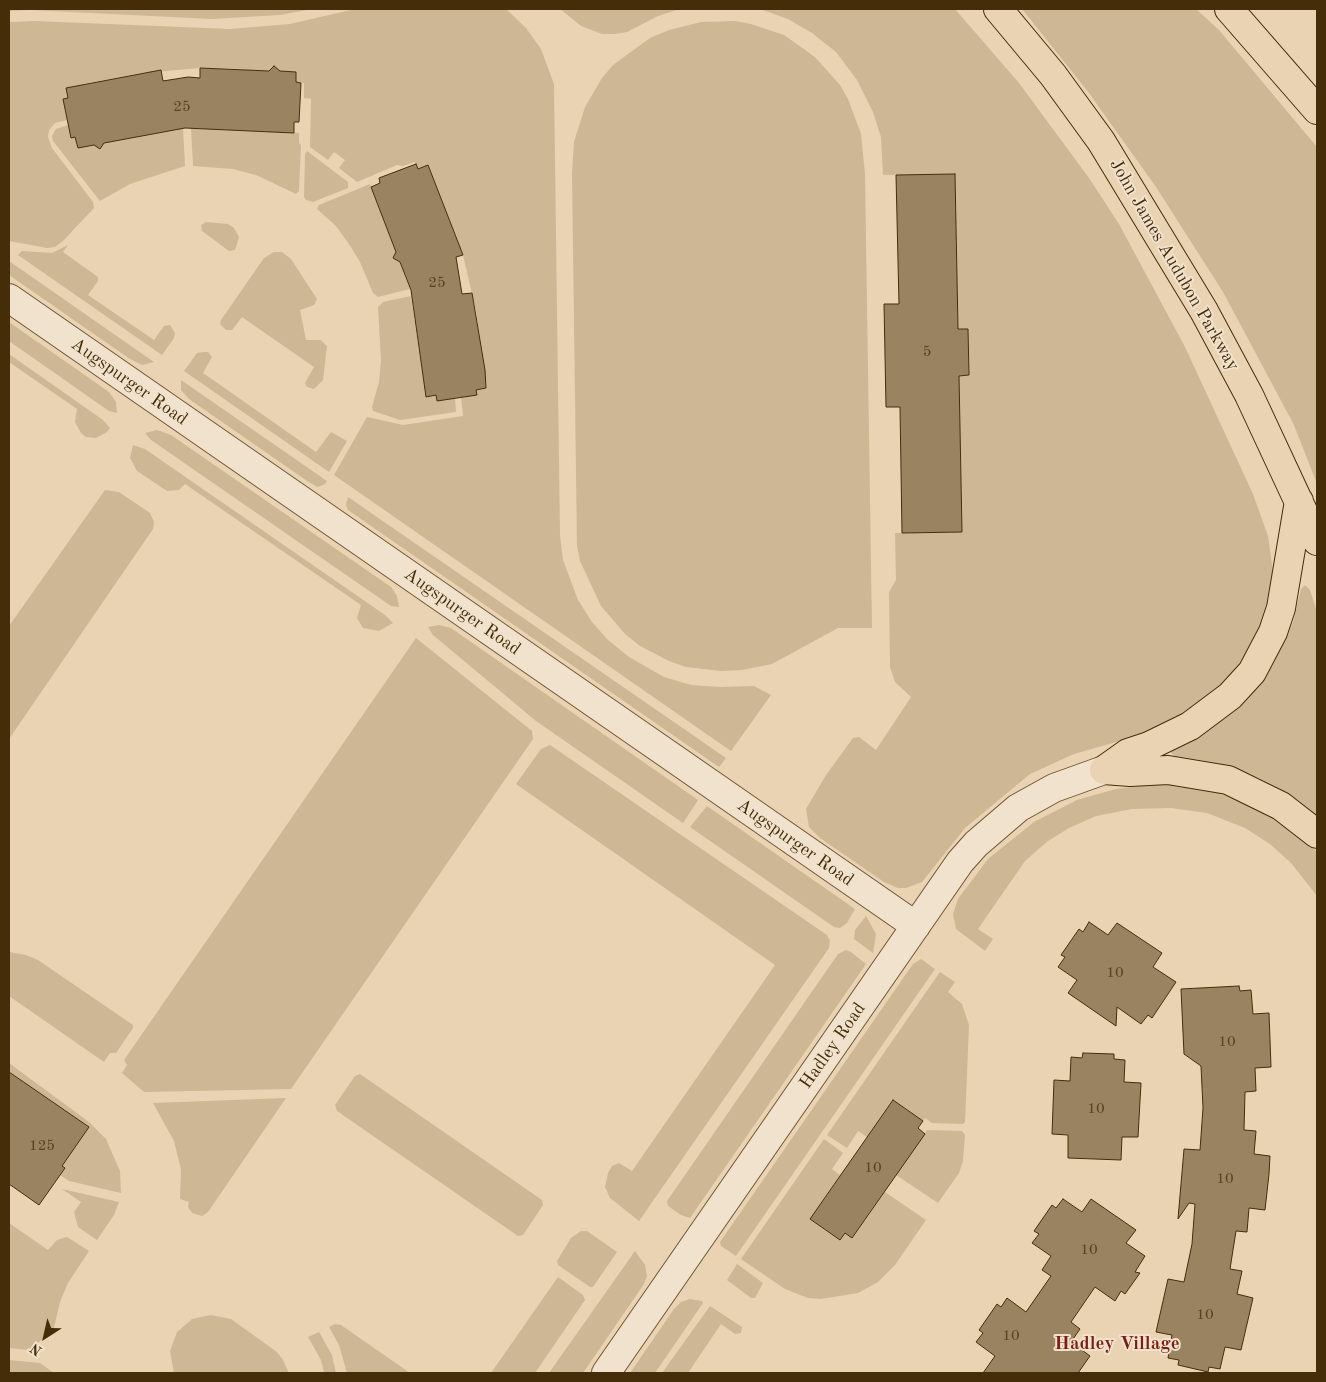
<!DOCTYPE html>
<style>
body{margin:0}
#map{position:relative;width:1326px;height:1382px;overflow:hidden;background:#e9d3b2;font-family:"Old Standard TT",serif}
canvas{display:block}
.frame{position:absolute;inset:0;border:10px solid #452d0a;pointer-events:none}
.north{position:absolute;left:20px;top:1312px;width:50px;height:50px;-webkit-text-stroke:4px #f1e2cd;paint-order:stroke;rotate:215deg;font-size:14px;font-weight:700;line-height:20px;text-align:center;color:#452d0a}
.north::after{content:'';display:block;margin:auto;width:18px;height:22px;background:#452d0a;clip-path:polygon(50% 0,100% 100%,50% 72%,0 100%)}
</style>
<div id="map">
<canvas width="1326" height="1382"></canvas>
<div class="frame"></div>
<div class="north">N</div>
</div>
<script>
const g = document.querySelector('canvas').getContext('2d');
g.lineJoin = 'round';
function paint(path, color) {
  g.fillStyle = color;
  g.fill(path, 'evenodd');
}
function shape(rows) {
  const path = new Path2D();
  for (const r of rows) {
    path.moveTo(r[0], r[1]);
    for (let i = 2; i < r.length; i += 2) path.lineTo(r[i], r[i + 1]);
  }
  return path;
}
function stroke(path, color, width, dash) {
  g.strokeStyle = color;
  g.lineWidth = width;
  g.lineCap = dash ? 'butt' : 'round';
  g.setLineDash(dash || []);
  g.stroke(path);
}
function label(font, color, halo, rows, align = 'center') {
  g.font = font + ' "Old Standard TT",serif';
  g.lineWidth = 4;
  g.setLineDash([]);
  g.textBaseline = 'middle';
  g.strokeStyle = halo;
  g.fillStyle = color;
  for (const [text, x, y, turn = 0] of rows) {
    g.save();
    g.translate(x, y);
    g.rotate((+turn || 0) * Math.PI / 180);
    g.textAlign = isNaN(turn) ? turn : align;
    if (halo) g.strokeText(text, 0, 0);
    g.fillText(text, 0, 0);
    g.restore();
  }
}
paint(shape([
 [9,9,312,9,280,15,212,19,30,10,9,11],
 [355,9,506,9,526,28,541,49,554,84,560,536,563,560,578,600,592,622,608,640,629,657,664,677,691,685,720,687,754,686,771,695,731,751,334,475,367,417,403,425,463,416,461,397,476,390,486,388,476,311,463,255,428,165,418,169,415,162,403,166,397,165,357,182,339,168,345,160,334,152,328,160,310,147,311,99,304,98,304,83,296,82,296,72,253,70,243,80,243,69,200,68,143,73,84,84,68,98,63,99,67,120,55,123,49,130,48,137,52,148,93,202,94,208,63,241,55,247,47,248,9,241,9,22,35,21,230,29,290,24],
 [560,9,680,9,658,16,627,32,615,34,602,34,581,26],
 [760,9,955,9,1019,83,1089,178,1119,224,1185,347,1253,494,1268,536,1276,594,1243,669,1186,718,1134,737,1074,754,1030,774,965,828,922,882,906,888,898,888,884,882,820,838,809,827,806,809,826,775,853,738,859,737,876,750,911,697,895,682,890,667,889,592,896,580,895,533,962,532,959,376,969,375,968,329,958,329,955,174,883,175,881,137,873,112,857,80,836,52,812,33,788,19],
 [1022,9,1196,9,1219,30,1317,147,1317,484,1294,425,1223,292,1156,187,1089,93],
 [735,21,751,24,784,35,815,57,840,85,848,99,861,134,865,174,872,628,838,628,772,664,742,670,721,671,686,667,669,661,640,646,625,634,601,606,580,561,577,546,572,173,574,142,585,107,602,78,613,65,650,38,669,30,701,22],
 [68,125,71,138,75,137,78,148,183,128,185,166,130,184,100,201,53,141,52,136,56,129],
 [191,128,299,133,299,143,301,145,299,191,296,194,256,175,233,169,193,166],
 [307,151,348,182,348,188,313,202,306,200,304,197,305,154],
 [370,184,410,289,378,297,373,293,360,262,349,244,336,226,317,209,319,205],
 [206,222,228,224,234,228,239,237,235,250,229,251,202,231,201,225],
 [68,245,63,252,98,277,98,281,88,295,154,340,164,326,170,325,175,333,174,338,162,355,18,255,22,251,52,253],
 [274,252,282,252,291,259,317,299,314,305,300,310,306,340,321,340,327,346,323,380,314,389,307,387,305,383,314,367,242,317,232,330,226,330,220,324,221,320,264,258],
 [9,261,154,362,142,365,130,359,9,275],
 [411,296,426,397,436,395,437,401,455,398,456,412,400,420,373,411,372,407,379,382,381,360,378,307,383,302],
 [9,322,109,392,116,402,117,413,109,411,9,341],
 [204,352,208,352,212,357,203,373,316,452,331,432,347,441,329,472,184,371,197,353],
 [9,354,103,420,110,428,107,432,96,438,86,437,81,433,75,422,77,409,9,362],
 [181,380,327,481,325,484,318,487,310,483,189,399,181,390],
 [157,430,171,435,391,587,397,596,399,607,391,606,151,440,145,433],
 [133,445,145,449,385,615,393,623,379,631,363,628,357,618,361,605,185,484,179,490,167,491,137,471,130,458],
 [105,490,119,492,150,513,154,522,153,529,9,739,9,626],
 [348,497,726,758,719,767,348,510,346,505],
 [1305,585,1310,590,1317,612,1317,816,1285,792,1259,778,1205,761,1175,756,1171,753,1173,748,1194,738,1233,712,1267,674,1293,622,1301,589],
 [439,625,451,628,698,800,683,823,536,721,433,635,428,627],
 [416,638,532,731,533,739,291,1089,144,1092,122,1073,127,1065,124,1060],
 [550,745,827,935,830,941,829,948,639,1221,610,1198,605,1187,608,1173,612,1166,619,1163,632,1171,775,965,516,784,541,749],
 [1162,783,1219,792,1261,808,1310,844,1317,852,1317,896,1291,863,1270,844,1245,828,1207,813,1171,808,1132,809,1096,816,1069,828,1048,841,1025,861,978,929,993,939,985,951,956,929,953,914,958,899,988,859,1034,822,1077,800,1098,794,1116,789],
 [707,806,855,909,847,923,840,928,834,927,690,827],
 [866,916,876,934,873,953,854,939,855,930],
 [846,950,851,952,866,964,690,1218,681,1215,668,1206,667,1201,838,954],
 [9,952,26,955,38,960,133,1025,133,1028,116,1053,110,1053,104,1062,9,996],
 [921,959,935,969,736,1256,721,1246,720,1242,913,964],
 [940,972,955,982,948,992,962,1004,969,1025,965,1122,963,1124,932,1123,925,1118,923,1121,893,1100,867,1137,858,1131,847,1148,827,1135],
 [9,1063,89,1122,106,1139,120,1171,121,1193,69,1181,60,1175,62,1166,89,1127,9,1072],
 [360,1074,542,1200,543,1205,523,1235,518,1236,337,1111,335,1105,355,1076],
 [286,1098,208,1212,202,1216,192,1213,188,1207,189,1202,180,1199,181,1169,174,1141,153,1103],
 [927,1130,962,1131,965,1135,963,1161,959,1173,938,1203,896,1175],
 [824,1139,843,1153,832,1169,840,1175,810,1219,840,1240,845,1233,852,1238,885,1192,926,1220,895,1265,878,1282,858,1293,821,1299,808,1298,785,1289,741,1259],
 [62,1189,119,1202,114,1215,97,1240,78,1227,74,1212,81,1202],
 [9,1223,48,1250,57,1240,67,1237,89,1251,68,1283,60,1302,53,1332,28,1350,9,1348],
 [581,1231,587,1231,617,1252,593,1287,590,1287,558,1265,557,1261,571,1238],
 [635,1251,645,1265,647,1276,644,1284,583,1373,549,1373],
 [737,1264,763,1283,755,1298,751,1298,727,1280],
 [558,1277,583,1295,585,1300,535,1373,491,1373],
 [690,1299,702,1301,703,1303,655,1373,630,1373,674,1309,681,1302],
 [710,1306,742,1327,741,1333,735,1334,721,1324,688,1373,662,1373],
 [211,1315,231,1319,277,1352,283,1360,289,1373,174,1373,170,1351,177,1332,192,1319],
 [335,1324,341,1325,410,1373,347,1373,339,1345,329,1327],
 [319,1332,332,1355,336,1373,324,1373,321,1360,308,1337],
 [9,1360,40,1363,54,1373,9,1373]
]), '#cdb795');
const building = shape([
 [274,66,280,71,296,72,296,82,301,83,299,122,294,122,294,133,185,128,104,143,100,149,94,145,78,148,75,137,71,138,63,99,68,98,66,88,161,70,163,81,188,77,200,78,200,68,269,71,274,66],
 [416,164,418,169,428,165,463,255,456,257,462,294,472,293,485,370,486,388,476,390,477,395,437,401,436,395,426,397,411,290,400,262,393,258,396,252,371,187,380,183,379,178,416,164],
 [955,174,958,329,968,329,969,375,959,376,962,532,902,533,900,407,886,407,884,304,899,304,896,175,955,174],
 [1089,922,1108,935,1117,923,1162,953,1153,967,1176,982,1152,1018,1148,1015,1141,1024,1117,1007,1116,1026,1068,993,1077,980,1058,967,1065,957,1061,955,1079,929,1083,932,1089,922],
 [1239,986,1240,991,1251,990,1253,1014,1269,1013,1271,1067,1255,1068,1256,1091,1245,1092,1244,1130,1256,1131,1254,1154,1270,1156,1269,1174,1265,1210,1249,1208,1247,1232,1236,1231,1230,1269,1242,1271,1237,1294,1253,1298,1241,1350,1225,1347,1220,1369,1209,1367,1208,1372,1178,1365,1179,1360,1168,1358,1172,1335,1156,1332,1168,1279,1184,1282,1192,1244,1195,1204,1189,1203,1178,1219,1184,1149,1200,1150,1203,1108,1201,1066,1184,1054,1181,989,1239,986],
 [1083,1053,1114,1054,1114,1059,1125,1060,1124,1082,1141,1083,1138,1137,1122,1137,1121,1160,1068,1158,1068,1135,1052,1134,1054,1080,1070,1081,1071,1057,1082,1058,1083,1053],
 [9,1072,89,1127,62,1166,65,1168,39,1205,9,1184,9,1072],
 [893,1100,923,1121,918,1128,925,1134,852,1238,845,1233,840,1240,810,1219,893,1100],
 [1063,1199,1082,1212,1091,1199,1136,1230,1126,1243,1145,1256,1135,1272,1140,1273,1125,1294,1121,1291,1115,1301,1095,1287,1071,1322,1080,1329,1071,1342,1090,1356,1078,1373,983,1373,995,1356,976,1342,983,1333,979,1330,997,1304,1001,1307,1007,1298,1026,1312,1051,1276,1042,1270,1051,1256,1032,1243,1039,1234,1034,1231,1052,1205,1056,1208,1063,1199]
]);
paint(building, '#9a8361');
stroke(building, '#452d0a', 1);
const minor = shape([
 [9,298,916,926],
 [606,1373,960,862,976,844,1018,808,1054,788,1104,770]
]);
const major = shape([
 [998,9,1053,75,1101,141,1204,311,1249,395,1317,541],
 [1229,9,1317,110],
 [1104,770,1128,753,1149,746,1190,726,1230,696,1252,672,1273,632,1281,608,1299,501],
 [1104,770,1130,772,1168,770,1228,780,1281,806,1317,834]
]);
stroke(minor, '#6e5634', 30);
stroke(major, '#452d0a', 30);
stroke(minor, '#f1e2cd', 28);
stroke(major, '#e9d3b2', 28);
label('15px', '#5a4220', null, [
 ["25",182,107],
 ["25",437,283],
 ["5",927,352],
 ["10",1115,973],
 ["10",1227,1042],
 ["10",1096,1109],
 ["125",42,1146],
 ["10",873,1168],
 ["10",1225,1179],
 ["10",1089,1250],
 ["10",1205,1315],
 ["10",1011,1336]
]);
label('18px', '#452d0a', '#f1e2cd', [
 ["John James Audubon Parkway",1174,265,60],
 ["Augspurger Road",129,382,35],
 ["Augspurger Road",462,612,35],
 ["Augspurger Road",795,843,35],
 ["Hadley Road",833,1046,-55]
]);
label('bold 19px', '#7a1f14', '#f1e2cd', [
 ["Hadley Village",1117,1344]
]);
</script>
